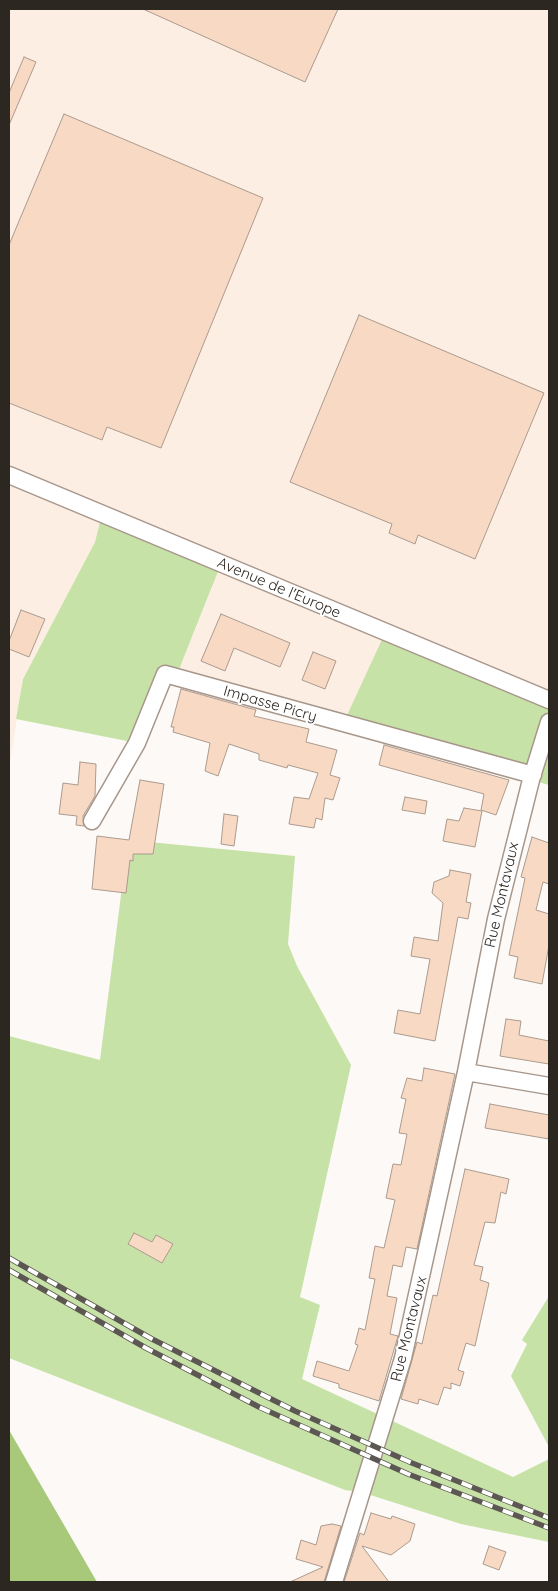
<!DOCTYPE html>
<style>
body{margin:0}
#map{position:relative;width:558px;height:1591px;overflow:hidden;background:#fcf9f6;font-family:Quicksand,sans-serif}
canvas{display:block}
.frame{position:absolute;inset:0;border:10px solid #2d2722;pointer-events:none}
</style>
<div id="map">
<canvas width="558" height="1591"></canvas>
<div class="frame"></div>
</div>
<script>
const g = document.querySelector('canvas').getContext('2d');
g.lineJoin = 'round';
function paint(path, color) {
  g.fillStyle = color;
  g.fill(path, 'evenodd');
}
function shape(rows) {
  const path = new Path2D();
  for (const r of rows) {
    path.moveTo(r[0], r[1]);
    for (let i = 2; i < r.length; i += 2) path.lineTo(r[i], r[i + 1]);
  }
  return path;
}
function stroke(path, color, width, dash) {
  g.strokeStyle = color;
  g.lineWidth = width;
  g.lineCap = dash ? 'butt' : 'round';
  g.setLineDash(dash || []);
  g.stroke(path);
}
function label(font, color, halo, rows, align = 'center') {
  g.font = font + ' Quicksand,sans-serif';
  g.lineWidth = 4;
  g.setLineDash([]);
  g.textBaseline = 'middle';
  g.strokeStyle = halo;
  g.fillStyle = color;
  for (const [text, x, y, turn = 0] of rows) {
    g.save();
    g.translate(x, y);
    g.rotate((+turn || 0) * Math.PI / 180);
    g.textAlign = isNaN(turn) ? turn : align;
    if (halo) g.strokeText(text, 0, 0);
    g.fillText(text, 0, 0);
    g.restore();
  }
}
paint(shape([
 [9,9,549,9,549,700,343,724,176,677,212,588,99,528,95,542,23,679,9,770]
]), '#fdeee4');
paint(shape([
 [102,514,221,564,176,677,165,675,137,743,16,719,23,679,95,542],
 [385,633,549,700,549,785,343,724],
 [128,840,295,856,288,944,297,966,351,1065,300,1297,320,1305,302,1379,513,1477,549,1459,549,1542,461,1524,361,1492,345,1490,9,1358,9,1036,100,1060],
 [549,1296,549,1447,511,1376,527,1344,522,1340]
]), '#c7e2a7');
paint(shape([
 [9,1430,97,1582,9,1582]
]), '#a7c979');
const building = shape([
 [143,9,338,9,305,82,143,9],
 [24,57,36,62,9,125,9,93,24,57],
 [64,114,263,198,161,448,107,427,102,440,9,403,9,245,64,114],
 [359,315,544,393,475,559,418,535,415,544,389,533,392,524,290,482,359,315],
 [21,610,45,619,29,657,9,649,9,641,21,610],
 [221,614,290,643,280,667,234,648,225,671,201,661,221,614],
 [313,652,336,661,325,689,302,680,313,652],
 [181,689,256,710,254,716,309,729,306,742,337,750,330,775,340,778,333,800,325,798,322,820,316,818,314,828,289,824,294,797,309,799,318,773,288,765,287,768,259,760,259,754,229,744,218,776,205,771,210,743,173,732,174,727,171,727,181,689],
 [384,745,509,780,496,815,481,810,484,794,379,765,384,745],
 [80,762,96,764,95,796,83,816,84,826,76,825,77,816,59,814,63,783,78,785,80,762],
 [140,780,164,784,153,854,133,854,133,861,130,860,126,893,92,889,97,836,129,840,140,780],
 [405,797,427,801,425,814,402,810,405,797],
 [464,808,482,811,475,847,443,841,447,819,459,821,464,808],
 [224,814,238,816,234,846,221,844,224,814],
 [532,837,549,843,549,884,543,882,536,910,549,914,549,945,542,984,514,978,518,957,509,955,525,878,521,877,532,837],
 [450,870,471,874,466,902,471,903,468,919,458,917,435,1041,394,1033,398,1010,420,1014,430,959,411,956,414,937,438,941,443,903,432,893,434,882,449,876,450,870],
 [506,1019,521,1021,519,1035,549,1041,549,1064,500,1056,506,1019],
 [424,1068,455,1074,417,1249,406,1247,402,1267,393,1265,387,1296,397,1298,390,1334,398,1336,379,1401,339,1388,339,1384,313,1376,317,1361,349,1371,358,1345,355,1344,359,1328,365,1330,375,1279,369,1278,375,1246,384,1248,395,1200,386,1198,393,1164,401,1165,407,1134,399,1133,406,1099,401,1098,407,1078,422,1081,424,1068],
 [490,1104,549,1115,549,1139,485,1128,490,1104],
 [465,1169,509,1179,506,1194,501,1192,495,1223,485,1222,474,1265,483,1267,480,1280,489,1283,475,1346,466,1343,458,1370,464,1372,460,1386,451,1383,451,1389,444,1387,438,1405,419,1399,418,1404,401,1399,417,1342,422,1344,433,1295,437,1296,465,1169],
 [134,1233,152,1242,156,1235,173,1244,162,1263,128,1244,134,1233],
 [371,1513,391,1519,392,1516,415,1524,410,1541,391,1555,362,1546,389,1582,344,1582,360,1533,364,1535,371,1513],
 [332,1524,341,1526,324,1582,290,1582,323,1567,296,1559,301,1540,316,1545,321,1526,332,1524],
 [489,1546,506,1552,499,1570,483,1564,489,1546]
]);
paint(building, '#f8dac4');
stroke(building, '#ab9a8e', 1);
const street = shape([
 [9,475,549,700],
 [92,821,137,743,165,674,533,775],
 [466,1072,549,1086],
 [334,1582,403,1358,466,1072,496,919,531,780,549,722]
]);
stroke(street, '#a7968a', 19);
stroke(street, '#fff', 16);
const rail = shape([
 [9,1258,152,1339,295,1411,412,1463,549,1518],
 [9,1270,146,1348,259,1407,408,1474,549,1528]
]);
stroke(rail, '#5c5752', 5.5);
stroke(rail, '#fff', 4, [11]);
label('15px', '#2d2722', '#fff', [
 ["Avenue de l'Europe",279,588,23],
 ["Impasse Picry",270,704,16],
 ["Rue Montavaux",502,895,-77],
 ["Rue Montavaux",409,1329,-76]
]);
</script>
